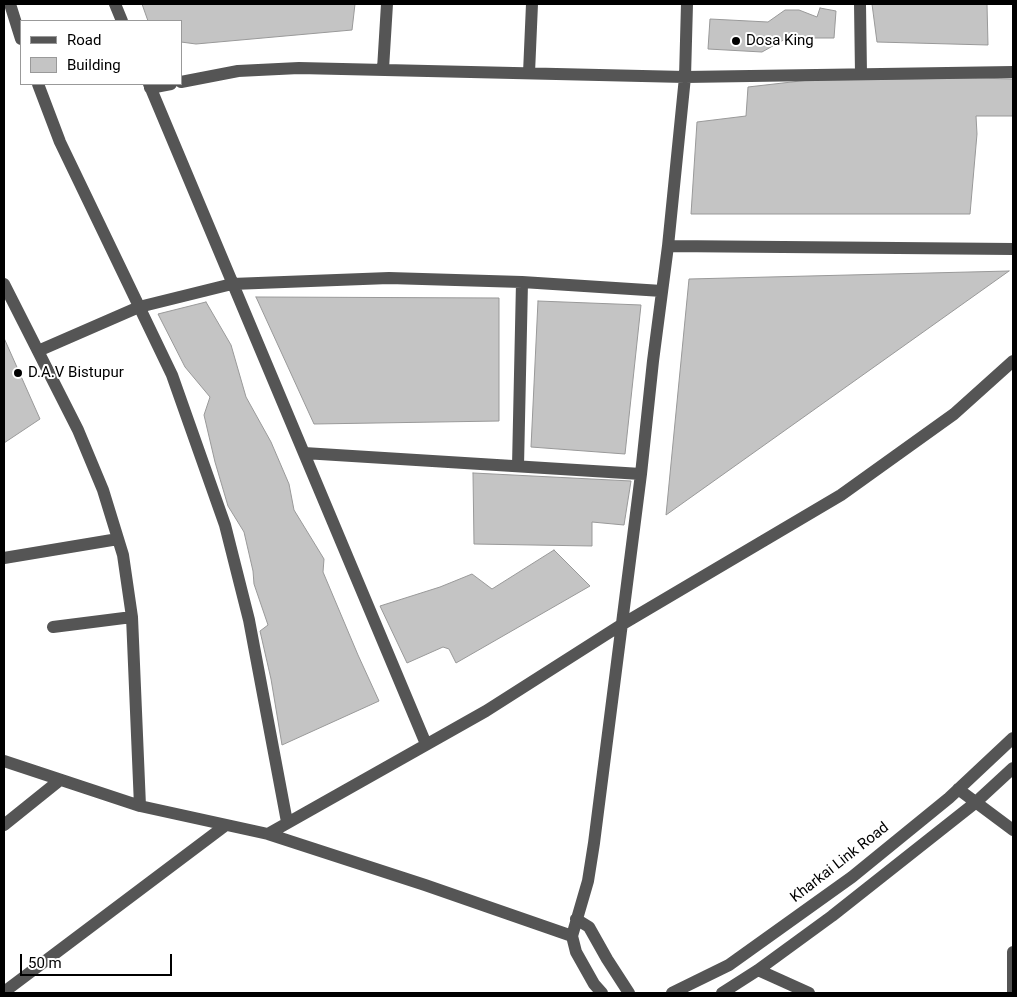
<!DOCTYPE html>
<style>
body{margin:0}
#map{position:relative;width:1017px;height:997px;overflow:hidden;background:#fff;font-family:Roboto,sans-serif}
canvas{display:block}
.frame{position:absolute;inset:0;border:5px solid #000;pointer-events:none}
.legend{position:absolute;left:20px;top:20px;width:162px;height:65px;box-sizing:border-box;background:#fff;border:1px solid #999;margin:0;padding:6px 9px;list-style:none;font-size:15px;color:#000}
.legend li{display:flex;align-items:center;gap:10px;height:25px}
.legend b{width:25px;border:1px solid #999}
.scale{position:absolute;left:20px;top:954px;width:152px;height:22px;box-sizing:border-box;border:2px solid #000;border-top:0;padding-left:6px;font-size:15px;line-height:18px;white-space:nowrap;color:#000;-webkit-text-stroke:4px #fff;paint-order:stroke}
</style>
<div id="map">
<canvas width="1017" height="997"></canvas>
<div class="frame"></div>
<ul class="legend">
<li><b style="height:6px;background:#555"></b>Road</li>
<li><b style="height:14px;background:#c4c4c4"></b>Building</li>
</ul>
<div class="scale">50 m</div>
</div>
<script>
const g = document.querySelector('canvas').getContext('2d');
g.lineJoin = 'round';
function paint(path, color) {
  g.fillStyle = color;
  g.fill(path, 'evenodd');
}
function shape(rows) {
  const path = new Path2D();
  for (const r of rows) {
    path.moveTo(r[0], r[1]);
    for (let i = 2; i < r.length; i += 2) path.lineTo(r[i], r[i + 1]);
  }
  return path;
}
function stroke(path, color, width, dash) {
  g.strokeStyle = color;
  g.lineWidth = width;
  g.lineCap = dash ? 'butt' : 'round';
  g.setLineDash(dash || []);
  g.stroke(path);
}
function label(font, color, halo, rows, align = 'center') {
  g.font = font + ' Roboto,sans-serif';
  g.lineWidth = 4;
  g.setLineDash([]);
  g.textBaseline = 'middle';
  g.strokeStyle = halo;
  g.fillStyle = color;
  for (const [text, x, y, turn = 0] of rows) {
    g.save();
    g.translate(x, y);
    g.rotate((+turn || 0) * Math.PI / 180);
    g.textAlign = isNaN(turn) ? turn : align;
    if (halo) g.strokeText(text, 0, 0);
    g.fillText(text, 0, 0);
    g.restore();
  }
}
const building = shape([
 [142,4,355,4,352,30,196,44,181,42,181,21,148,21,142,4],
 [872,4,987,4,988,45,877,42,872,4],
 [820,8,836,11,834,38,787,38,762,52,708,49,710,19,768,22,785,10,799,10,817,17,820,8],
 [976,78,1013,79,1013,116,976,116,977,134,970,214,691,214,697,122,746,116,748,87,809,80,976,78],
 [1009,271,666,515,689,279,1009,271],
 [256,297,499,298,499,421,314,424,256,297],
 [538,301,641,305,625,454,531,447,538,301],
 [206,302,231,345,246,397,271,442,289,484,294,510,324,559,323,572,358,655,379,701,282,745,271,679,260,631,268,625,254,584,253,571,244,532,228,506,215,462,204,415,210,397,185,367,158,314,206,302],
 [4,338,40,419,4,443,4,338],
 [473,473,631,481,624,525,592,522,592,546,474,544,473,473],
 [554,550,590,586,456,663,449,649,443,647,407,663,380,606,440,587,472,574,492,589,554,550]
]);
paint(building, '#c4c4c4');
stroke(building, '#999', 1);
stroke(shape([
 [10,4,21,39],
 [115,4,122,21],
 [860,4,861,74],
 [383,69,387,4],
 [529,73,532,4],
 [181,82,238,71,299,68,685,77,1013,72],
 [38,84,60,142,172,375,225,525,249,620,287,822],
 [149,84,426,744],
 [150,88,171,84],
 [668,246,1013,249],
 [4,284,78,430,103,490,123,555,132,617,140,806],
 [38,351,139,307,232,284,389,278,522,282,662,291],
 [304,453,641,474],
 [518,466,522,282],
 [4,558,118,539],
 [53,627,132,617],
 [4,761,140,806,268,834,425,885,572,936],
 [958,789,1013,830],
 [4,825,60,780],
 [268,834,486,711,621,625,841,495,954,414,1013,361],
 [576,919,589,927,607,959,629,993],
 [758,970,809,993],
 [4,992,226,825],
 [602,993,594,984,576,952,572,936,588,881,594,843,641,474,653,361,668,246,685,77,687,4],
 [672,993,729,965,852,877,949,798,1013,738],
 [722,993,758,970,832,916,975,803,1013,768],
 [1013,993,1013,952]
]), '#555', 12);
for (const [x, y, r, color] of [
 [736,41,5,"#000"],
 [18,373,5,"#000"]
]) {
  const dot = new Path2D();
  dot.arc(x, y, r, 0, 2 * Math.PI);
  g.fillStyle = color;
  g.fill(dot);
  stroke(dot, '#fff', 2);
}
label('15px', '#000', '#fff', [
 ["Dosa King",746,41],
 ["D.A.V Bistupur",28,373]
], 'left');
label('15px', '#000', '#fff', [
 ["Kharkai Link Road",840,863,-38]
]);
</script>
